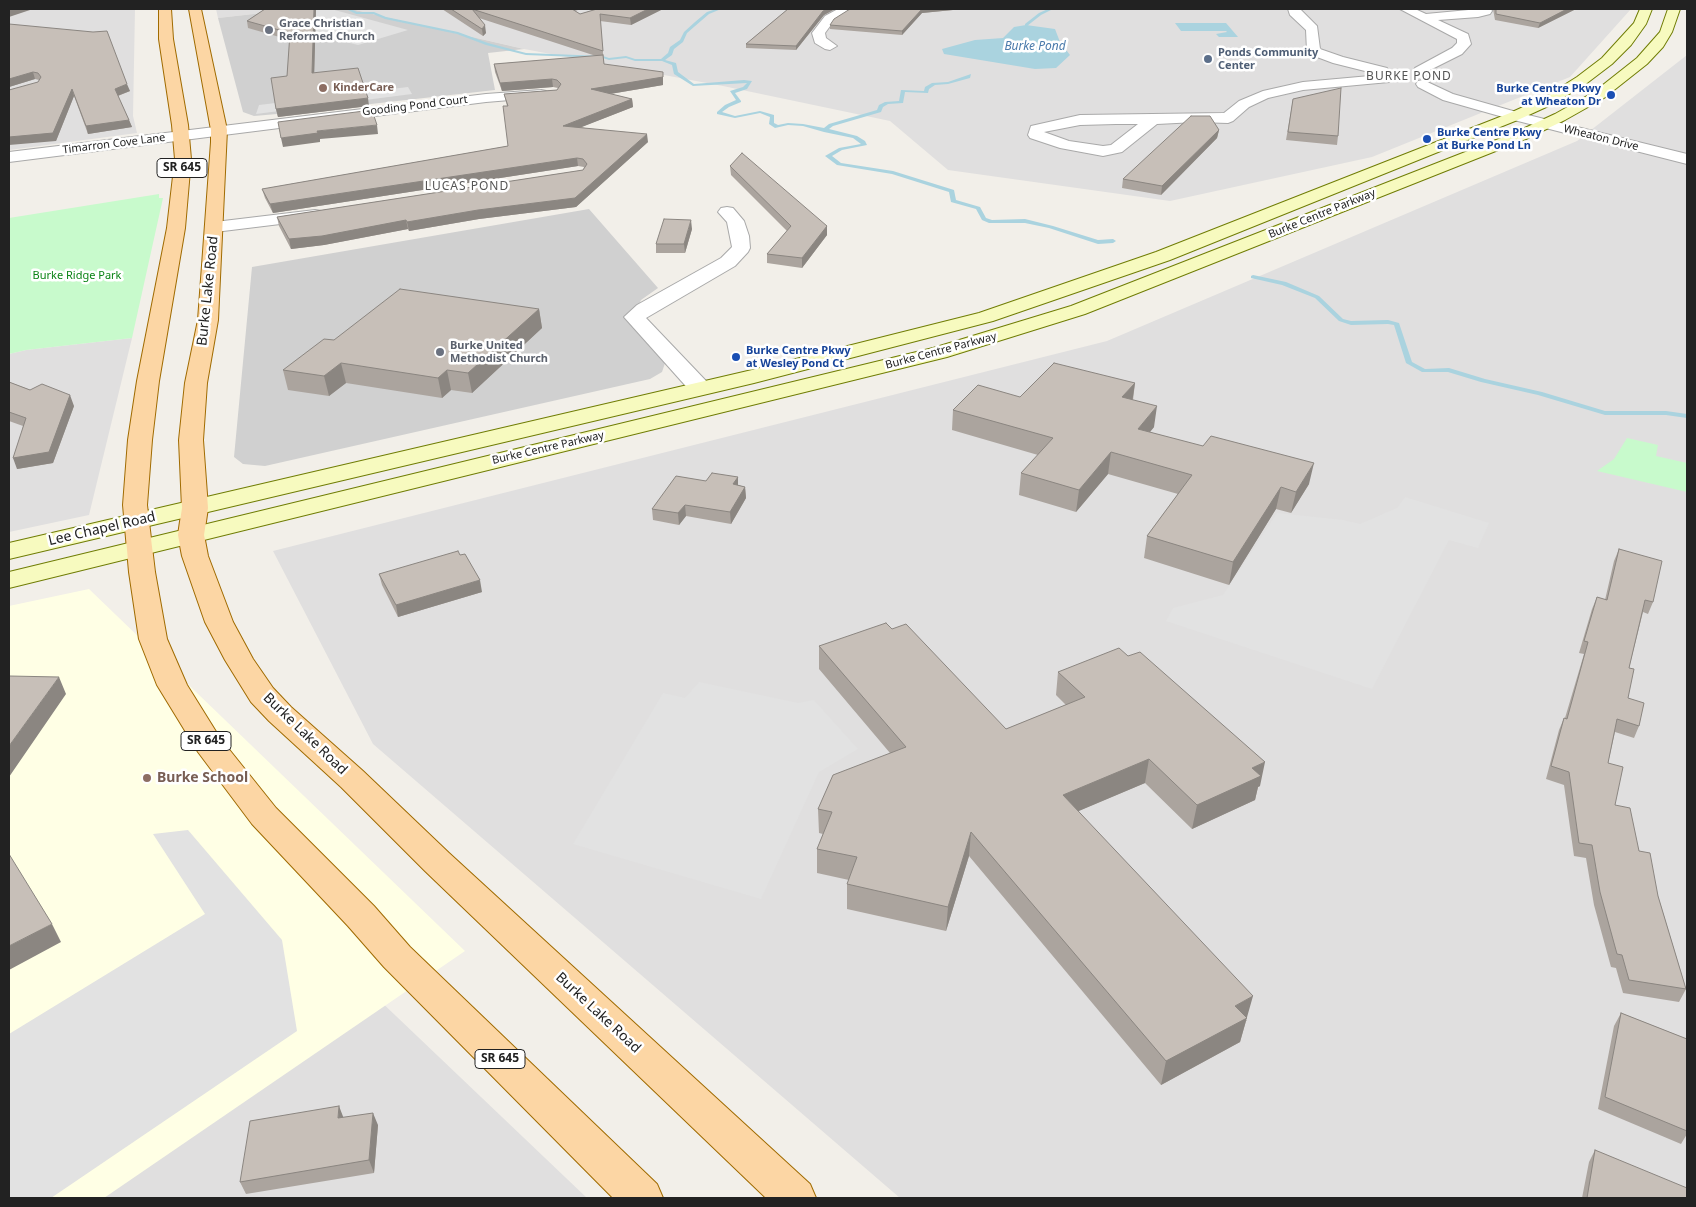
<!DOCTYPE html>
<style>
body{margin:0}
#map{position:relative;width:1696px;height:1207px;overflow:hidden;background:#f2efe9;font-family:"Noto Sans",sans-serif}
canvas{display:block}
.frame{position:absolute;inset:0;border:10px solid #222;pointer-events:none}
</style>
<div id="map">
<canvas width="1696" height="1207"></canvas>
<div class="frame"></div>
</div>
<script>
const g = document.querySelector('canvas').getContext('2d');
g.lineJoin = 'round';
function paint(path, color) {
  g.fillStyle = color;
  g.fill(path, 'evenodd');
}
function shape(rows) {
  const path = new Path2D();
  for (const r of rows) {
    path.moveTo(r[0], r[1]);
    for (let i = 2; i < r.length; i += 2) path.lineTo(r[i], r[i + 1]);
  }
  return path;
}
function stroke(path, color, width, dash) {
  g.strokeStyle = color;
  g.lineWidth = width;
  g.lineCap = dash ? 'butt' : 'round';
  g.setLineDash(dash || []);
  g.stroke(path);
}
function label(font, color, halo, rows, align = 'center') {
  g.font = font + ' "Noto Sans",sans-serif';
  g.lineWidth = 5;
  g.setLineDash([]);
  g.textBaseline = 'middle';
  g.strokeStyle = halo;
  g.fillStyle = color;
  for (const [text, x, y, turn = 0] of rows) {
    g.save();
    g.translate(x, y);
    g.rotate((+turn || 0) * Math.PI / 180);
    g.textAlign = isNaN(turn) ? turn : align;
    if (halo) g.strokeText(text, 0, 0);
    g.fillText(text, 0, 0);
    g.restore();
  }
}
paint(shape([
 [9,9,135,9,133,116,137,133,9,150],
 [216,9,298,9,218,18],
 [351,9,1631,9,1570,77,1372,157,1170,201,948,170,890,121,723,86,524,49],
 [1687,55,1687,1198,900,1198,373,744,273,551,1107,341,1577,141],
 [132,338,89,515,9,532,9,354,26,350],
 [375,996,587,1198,82,1198]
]), '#e0dfdf');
paint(shape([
 [89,589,465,951,104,1198,9,1198,9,606]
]), '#ffffe5');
paint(shape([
 [298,9,351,9,524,49,488,53,495,90,300,112,254,116,243,112,218,18],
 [589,209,658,288,641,300,635,314,637,332,665,363,662,372,650,379,265,466,243,464,234,457,252,267]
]), '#d0d0d0');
paint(shape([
 [159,194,159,198,163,198,132,338,26,350,9,354,9,218],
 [1627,438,1658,445,1656,456,1687,463,1687,492,1597,471,1614,459]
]), '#c8facc');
paint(shape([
 [313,9,331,9,408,30,358,45,326,37,265,14],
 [408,87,412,94,256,114,259,105],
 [1405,497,1489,523,1478,548,1449,540,1372,689,1166,621,1173,608,1223,595,1277,513,1343,520,1360,524,1397,508],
 [699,682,798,703,814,700,858,749,819,772,761,899,573,844,663,693,685,698],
 [188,830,282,940,297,1031,51,1198,9,1198,9,1034,205,914,153,834]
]), '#e2e2e2');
paint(shape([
 [1175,23,1226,23,1238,37,1219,37,1216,34,1227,32,1226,31,1181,31],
 [1026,25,1055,29,1060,42,1070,55,1056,68,1035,69,944,54,942,49,975,40,1003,38,1014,27]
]), '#aad3df');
paint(shape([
 [346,9,351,9,357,12,374,12,386,17,458,32,488,43,526,53,603,56,609,58,626,56,635,59,661,59,668,53,670,47,680,40,684,32,695,22,707,12,716,9,721,9,709,14,687,33,683,42,674,49,672,55,665,60,676,63,678,72,694,84,744,80,752,81,747,89,735,93,741,101,741,102,729,107,722,112,735,116,760,111,774,115,774,123,778,125,788,123,803,124,824,128,829,124,877,110,879,105,885,102,899,101,901,90,924,91,925,87,932,83,948,82,971,74,970,78,948,84,935,85,929,89,928,93,905,92,903,103,888,104,883,107,881,112,833,126,829,129,857,136,865,141,867,145,842,150,832,156,841,163,893,171,954,190,956,200,980,207,986,218,992,220,1025,219,1053,226,1098,240,1113,239,1116,241,1113,243,1098,244,1049,228,1025,223,989,223,982,220,976,209,951,202,949,192,892,174,837,165,825,156,839,148,861,144,853,138,824,132,803,126,788,125,775,128,769,124,770,117,760,113,735,118,717,114,717,112,725,105,736,100,730,91,743,87,747,83,693,86,674,74,672,65,662,61,635,61,626,58,609,60,603,58,526,55,486,45,457,34,385,19,373,14,356,14,346,9],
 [1048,9,1053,9,1041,15,1027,26,1025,26,1025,24,1039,13,1048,9],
 [1253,275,1286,282,1319,296,1343,319,1351,321,1388,320,1399,323,1412,362,1425,369,1449,368,1485,379,1542,392,1605,411,1666,411,1687,414,1687,418,1666,415,1605,415,1538,395,1481,382,1448,372,1422,372,1406,363,1394,325,1388,324,1351,325,1339,321,1315,298,1282,285,1251,278,1251,276,1253,275]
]), '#aad3df');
const street = shape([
 [838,9,853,9,833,22,825,33,826,38,837,46,830,50,825,49,815,43,812,33,825,16,838,9],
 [1288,9,1300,9,1317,26,1320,49,1343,57,1387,68,1389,71,1384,75,1389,76,1391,79,1389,82,1303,90,1268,98,1249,107,1233,121,1228,123,1196,122,1157,124,1122,152,1103,156,1060,148,1030,138,1028,135,1031,126,1080,115,1224,113,1239,101,1263,91,1303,82,1381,75,1333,63,1309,54,1307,51,1306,30,1290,15,1288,9],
 [1116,124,1138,124,1111,145,1103,146,1069,141,1044,132,1080,125,1116,124],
 [1400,9,1415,9,1426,14,1479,9,1491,9,1492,11,1490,14,1478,17,1438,20,1468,34,1471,44,1462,54,1420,75,1413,71,1415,68,1452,48,1457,43,1457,39,1400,9],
 [1423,80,1453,94,1520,113,1687,154,1687,164,1510,119,1443,100,1418,87,1416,84,1418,81,1423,80],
 [541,90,546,91,548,94,546,97,486,102,9,162,9,152,486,94,541,90],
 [727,207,733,208,744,221,749,236,750,248,748,252,735,266,646,318,708,383,711,388,708,393,700,395,692,393,624,317,637,305,721,258,732,247,727,222,718,212,721,208,727,207],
 [315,210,321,211,324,215,321,219,215,232,209,231,206,227,209,223,215,222,315,210]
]);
const secondary = shape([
 [1640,9,1652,9,1646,24,1631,45,1612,64,1587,83,1555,103,1520,119,1170,260,993,321,754,383,9,559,9,543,752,370,979,313,1156,252,1510,113,1545,97,1577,77,1602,58,1634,23,1640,9],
 [1668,9,1680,9,1672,32,1663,47,1647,64,1604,98,1565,120,1526,139,1085,314,947,357,9,588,9,572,933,348,1071,306,1514,133,1555,114,1594,92,1637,58,1660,32,1668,9]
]);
const primary = shape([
 [159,9,171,9,173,39,188,125,191,159,185,228,159,381,152,440,147,505,155,572,167,639,187,685,220,738,276,808,374,906,410,947,657,1184,663,1198,613,1198,384,967,348,926,252,824,198,752,157,685,139,639,129,572,123,505,128,440,137,381,167,228,175,159,172,125,159,39,159,9],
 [189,9,201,9,227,130,218,320,207,383,203,440,208,508,204,535,208,556,233,622,253,659,273,688,291,707,363,771,449,853,810,1184,816,1198,766,1198,425,871,341,787,269,721,251,702,225,660,205,622,182,556,178,535,182,508,179,440,185,383,198,320,211,142,211,130,189,9]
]);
stroke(street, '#a9a9a9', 2);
stroke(secondary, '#707d05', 2);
stroke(primary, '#a06b00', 2);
paint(street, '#fff');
paint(secondary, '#f7fabf');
paint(primary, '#fcd6a4');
paint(shape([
 [261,9,316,9,314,73,369,106,278,117,276,109,287,76,290,40,248,28,247,21,265,9],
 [442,9,581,9,575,11,580,14,597,9,663,9,631,25,600,21,604,64,663,85,610,94,632,99,633,107,581,127,648,142,576,207,479,219,409,231,408,229,324,245,291,249,279,226,277,217,583,170,584,167,578,166,273,213,265,198,262,189,508,146,507,106,504,94,557,90,558,88,553,87,502,91,495,72,494,64,596,56,479,18,486,33,483,36],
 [788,9,835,9,824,15,796,50,746,48,746,44],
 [850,9,963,9,922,13,902,35,830,29,830,25],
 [1493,9,1576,9,1538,28,1495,20],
 [9,24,130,91,118,96,129,120,132,127,88,134,74,96,56,141,38,82,39,80,35,79,9,87],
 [1293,99,1338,136,1337,145,1286,140],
 [1219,130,1217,138,1161,195,1122,188,1123,179],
 [730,166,827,226,827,235,802,268,767,263,767,254,787,231,731,175],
 [692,229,685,253,656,253,656,244],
 [539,309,542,328,472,393,451,390,442,398,346,383,329,396,288,390,283,370,334,340],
 [9,382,74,406,53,463,17,469,23,426,9,421],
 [1135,383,1133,400,1154,427,1150,432,1309,484,1291,513,1276,509,1229,585,1144,558,1147,536,1178,494,1108,474,1076,512,1019,495,1021,473,1038,455,952,430,953,410,1020,397],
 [738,477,738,485,745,487,746,498,731,524,686,516,679,525,653,520,652,509,706,481],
 [1619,549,1653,602,1648,614,1643,612,1629,668,1628,698,1639,726,1634,738,1615,732,1608,763,1615,805,1639,851,1658,896,1686,989,1679,1002,1623,993,1616,968,1611,967,1594,905,1586,858,1574,856,1564,785,1546,779,1559,730,1564,718,1565,718,1584,654,1579,653,1592,609,1597,597,1605,600,1614,561],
 [379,574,482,592,398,617,382,585],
 [892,629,1006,729,1066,705,1056,695,1058,672,1260,786,1258,787,1255,800,1192,829,1145,783,1078,811,1247,1021,1246,1021,1240,1042,1161,1085,969,856,946,931,847,909,847,884,849,880,817,873,817,849,823,834,819,833,818,809,890,753,819,669,819,646],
 [1621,1013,1687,1039,1687,1134,1681,1144,1598,1109,1614,1026],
 [344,1118,378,1125,374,1173,246,1194,240,1182],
 [1595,1150,1687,1198,1582,1198,1589,1162]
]), '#aba49e');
paint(shape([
 [12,9,33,9,9,17,9,10],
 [314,9,316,9,314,81,312,73],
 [648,9,663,9,631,25,630,18],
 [828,9,835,9,824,15,796,50,796,46,823,11],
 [922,9,963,9,922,13,902,35,902,31],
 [1567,9,1576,9,1538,28,1540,23],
 [485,25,486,33,483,36,482,29],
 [33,72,35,79,9,87,9,79],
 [663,72,663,85,592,97,591,89],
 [552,79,553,87,502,91,500,83],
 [127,84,130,91,117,96,115,89],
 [72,89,74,96,56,141,9,145,9,137],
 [368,98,369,106,278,117,276,109],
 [632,99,633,107,564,134,563,126],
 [129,120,132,127,88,134,86,126],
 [377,125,378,134,320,139,320,142,283,147,281,138,317,131],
 [1219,130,1217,138,1161,195,1162,186],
 [647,134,648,142,576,207,479,219,409,231,407,222,478,210,575,198],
 [577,158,578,166,273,213,270,204],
 [406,220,408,229,324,245,291,249,289,239],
 [691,220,692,229,685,253,684,244],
 [827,226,827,235,802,268,802,258],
 [539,309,542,328,472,393,468,373],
 [341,363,346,383,329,396,324,376],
 [447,370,451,390,442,398,438,378],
 [1135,383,1132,403,1122,397],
 [70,395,74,406,53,463,17,469,13,458],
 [1157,406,1154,427,1135,450,1138,429],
 [1111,452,1108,474,1076,512,1079,490],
 [1314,463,1309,484,1291,513,1296,492],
 [738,477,738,488,733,484],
 [745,487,746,498,731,524,730,512],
 [1281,487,1276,509,1229,585,1233,562],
 [685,505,686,516,679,525,678,513],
 [480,580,482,592,398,617,396,605],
 [59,677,66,694,9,777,9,746],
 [1149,759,1145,783,1060,819,1063,795],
 [1265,762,1260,786,1258,787,1255,800,1192,829,1197,805,1252,768],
 [971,832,969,856,946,931,948,907],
 [52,924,61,942,9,970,9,946],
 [1253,996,1240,1042,1161,1085,1166,1061,1235,1006],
 [339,1106,344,1119,338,1118],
 [373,1113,378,1125,374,1173,369,1160]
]), '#8b8681');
const building = shape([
 [265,9,314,9,312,73,358,68,368,98,276,109,271,78,287,76,290,33,247,21,265,9],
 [451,9,572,9,580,14,597,9,648,9,630,18,600,14,603,51,472,9,485,25,482,29,451,9],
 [788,9,828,9,823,11,796,46,746,44,788,9],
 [850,9,925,9,922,9,902,31,830,25,834,19,850,9],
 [1496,9,1567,9,1540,23,1496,14,1496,9],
 [9,24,93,32,107,31,127,84,115,89,129,120,86,126,72,89,53,133,9,137,9,90,38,82,41,77,38,73,33,72,9,79,9,24],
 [603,55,604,64,663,72,663,77,591,89,632,99,563,126,647,134,575,198,478,210,407,222,406,220,322,236,289,239,277,217,583,170,587,164,583,159,577,158,270,204,262,189,508,146,503,106,508,106,504,94,557,90,561,84,557,80,552,79,500,83,494,64,603,55],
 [1341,88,1338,136,1288,132,1293,99,1341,88],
 [372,110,377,125,317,131,318,133,281,138,278,122,372,110],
 [1191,116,1210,116,1219,130,1162,186,1123,179,1191,116],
 [742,153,827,226,802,258,767,254,791,226,730,166,742,153],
 [664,219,691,220,684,244,656,244,664,219],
 [400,289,539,309,468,373,447,370,438,378,341,363,324,376,283,370,324,339,334,340,400,289],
 [1054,363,1135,383,1122,397,1157,406,1138,429,1203,446,1211,436,1314,463,1296,492,1281,487,1233,562,1147,536,1192,475,1111,452,1079,490,1021,473,1053,438,953,410,978,385,1020,397,1054,363],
 [9,382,30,390,42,384,70,395,49,452,13,458,26,418,9,412,9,382],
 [712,473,738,477,733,484,745,487,730,512,685,505,678,513,652,509,676,476,706,481,712,473],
 [1619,549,1662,561,1653,602,1645,600,1629,668,1634,669,1628,698,1644,703,1639,726,1617,719,1608,763,1623,767,1615,805,1630,808,1639,851,1650,853,1658,896,1686,989,1629,980,1622,955,1617,954,1600,892,1592,845,1579,843,1569,772,1551,766,1564,718,1567,719,1588,642,1584,641,1597,597,1607,600,1619,549],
 [458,551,460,555,465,554,480,580,396,605,379,574,458,551],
 [886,623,892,629,906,624,1006,729,1085,697,1058,672,1119,648,1128,656,1140,652,1265,762,1252,768,1261,776,1197,805,1149,759,1063,795,1253,996,1235,1006,1247,1018,1166,1061,971,832,948,907,847,884,857,857,817,849,832,812,818,809,833,775,906,747,819,646,886,623],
 [9,676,59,677,9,746,9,676],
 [9,854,52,924,9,946,9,854],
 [1621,1013,1687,1039,1687,1131,1605,1097,1621,1013],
 [339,1106,338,1118,373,1113,369,1160,240,1182,250,1121,339,1106],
 [1595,1150,1687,1188,1687,1198,1587,1198,1595,1150]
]);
paint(building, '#c7bfb8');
stroke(building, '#8b8681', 1);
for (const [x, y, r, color] of [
 [269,30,5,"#6b7280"],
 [1208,59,5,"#5c6f8a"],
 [323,88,5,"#8d6e63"],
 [1611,95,5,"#1a4fb4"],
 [1427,139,5,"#1a4fb4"],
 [440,352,5,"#6b7280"],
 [736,357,5,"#1a4fb4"],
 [147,778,5,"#8d6e63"]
]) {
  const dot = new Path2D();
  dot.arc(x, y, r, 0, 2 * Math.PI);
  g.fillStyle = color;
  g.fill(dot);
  stroke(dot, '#fff', 2);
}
label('bold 11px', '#5b616d', '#fff', [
 ["Grace Christian",279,24],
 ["Reformed Church",279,37],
 ["Burke United",450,346],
 ["Methodist Church",450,359]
], 'left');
label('bold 11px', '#4e5e75', '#fff', [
 ["Ponds Community",1218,53],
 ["Center",1218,66]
], 'left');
label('bold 11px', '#785e54', '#fff', [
 ["KinderCare",333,88]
], 'left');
label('bold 11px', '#164399', '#fff', [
 ["Burke Centre Pkwy",1601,89,"right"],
 ["at Wheaton Dr",1601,102,"right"],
 ["Burke Centre Pkwy",1437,133],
 ["at Burke Pond Ln",1437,146],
 ["Burke Centre Pkwy",746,351],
 ["at Wesley Pond Ct",746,364]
], 'left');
label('11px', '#222', '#fff', [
 ["Gooding Pond Court",415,106,-7],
 ["Wheaton Drive",1601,138,14],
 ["Timarron Cove Lane",114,144,-7],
 ["Burke Centre Parkway",1322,214,-22],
 ["Burke Centre Parkway",941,351,-15],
 ["Burke Centre Parkway",548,448,-13]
]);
label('11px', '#0c8416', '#fff', [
 ["Burke Ridge Park",77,276]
]);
label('italic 12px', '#4a7aab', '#fff', [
 ["Burke Pond",1035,47]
]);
g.letterSpacing = '1px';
label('12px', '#555', '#fff', [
 ["BURKE POND",1409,77],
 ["LUCAS POND",467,187]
]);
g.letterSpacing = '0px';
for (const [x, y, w] of [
 [182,168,50],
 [206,741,50],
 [500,1059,50]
]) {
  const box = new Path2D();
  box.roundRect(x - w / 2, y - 9.5, w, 19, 4);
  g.fillStyle = '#fff';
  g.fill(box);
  stroke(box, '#222', 1);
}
label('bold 12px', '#222', null, [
 ["SR 645",182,168],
 ["SR 645",206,741],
 ["SR 645",500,1059]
]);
label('14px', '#222', '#fff', [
 ["Burke Lake Road",208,291,-84],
 ["Lee Chapel Road",102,529,-13],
 ["Burke Lake Road",305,734,44],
 ["Burke Lake Road",598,1013,43]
]);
label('bold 14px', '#785e54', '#fff', [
 ["Burke School",157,778]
], 'left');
</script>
